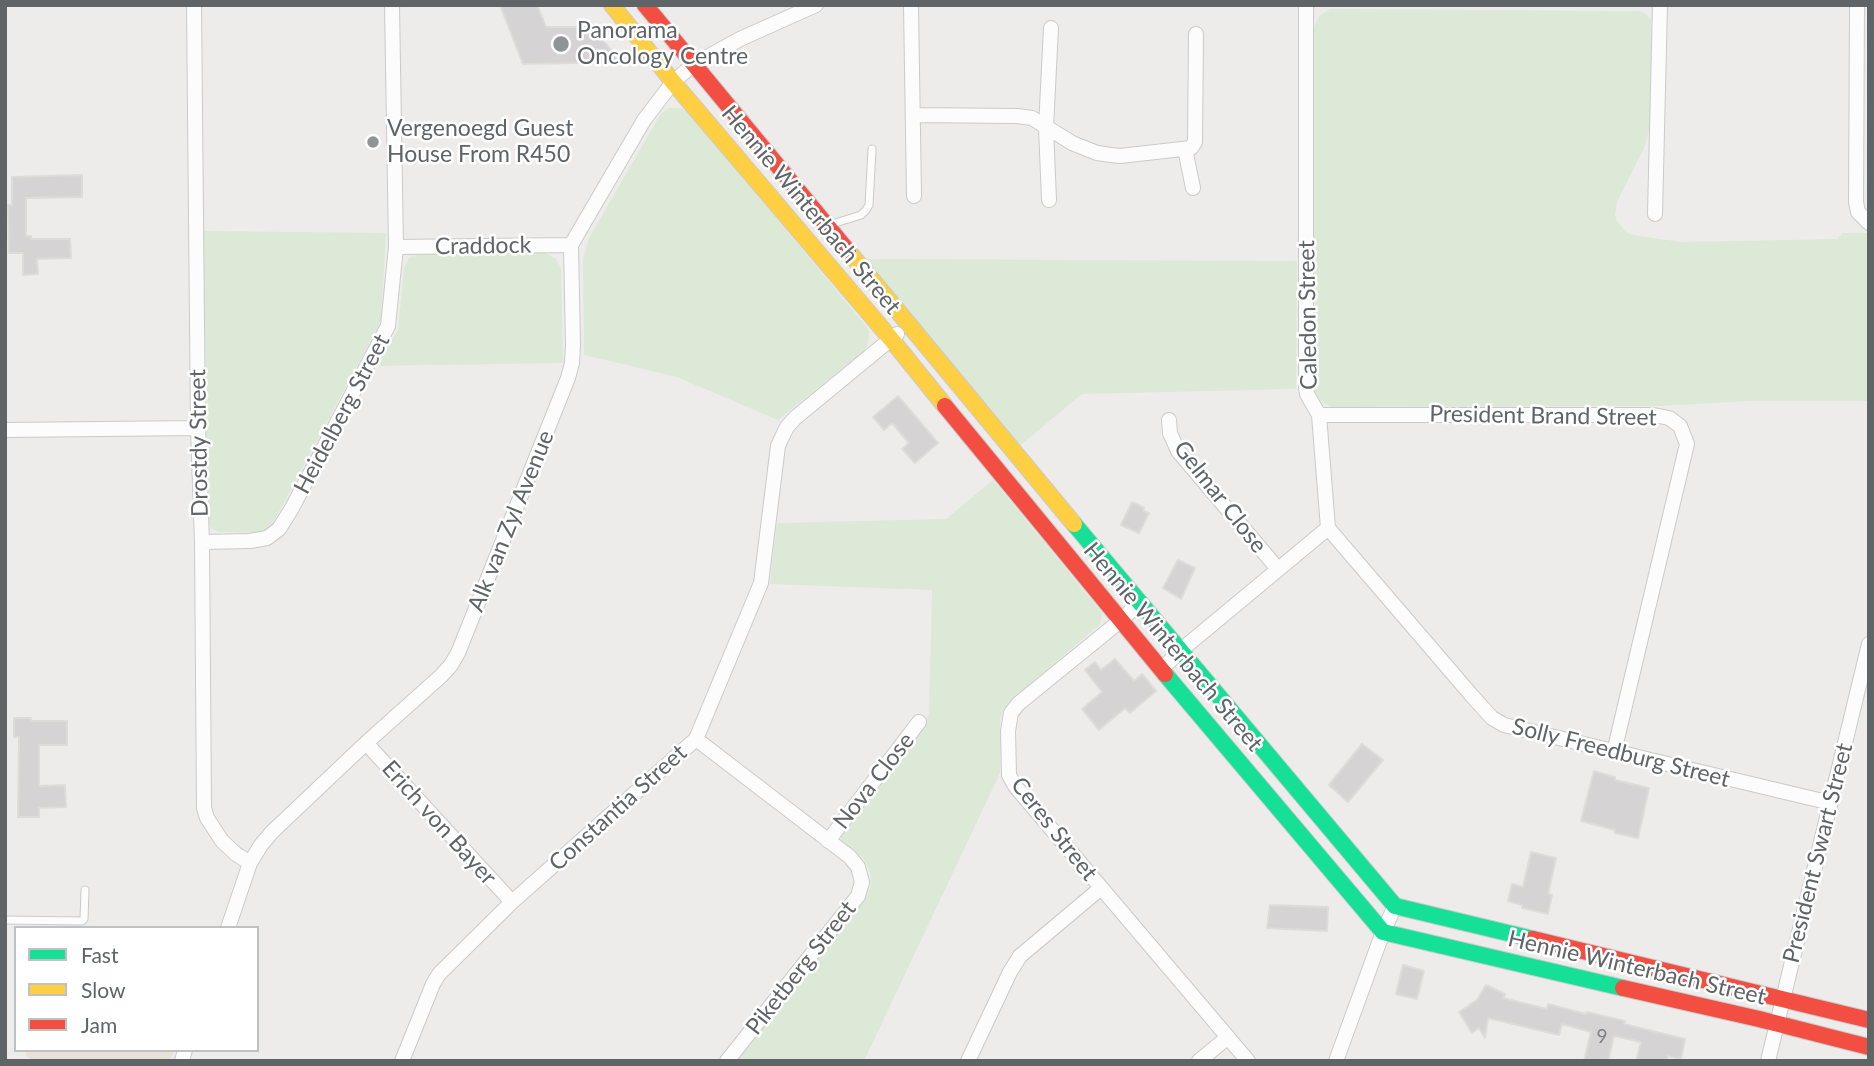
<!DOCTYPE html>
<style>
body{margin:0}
#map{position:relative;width:1874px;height:1066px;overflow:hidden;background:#eeecea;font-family:Lato,sans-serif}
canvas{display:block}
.frame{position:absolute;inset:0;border:7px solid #5f6467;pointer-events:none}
.legend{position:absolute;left:14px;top:926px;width:245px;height:126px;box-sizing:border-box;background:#fff;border:2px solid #bfc1c2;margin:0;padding:9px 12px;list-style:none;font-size:21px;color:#5f6467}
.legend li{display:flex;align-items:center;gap:14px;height:35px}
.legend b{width:35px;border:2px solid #bfc1c2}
</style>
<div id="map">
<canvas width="1874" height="1066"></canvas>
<div class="frame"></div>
<ul class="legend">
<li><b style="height:9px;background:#16e098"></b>Fast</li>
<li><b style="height:9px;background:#ffcf43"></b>Slow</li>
<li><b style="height:9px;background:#f24e42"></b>Jam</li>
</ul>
</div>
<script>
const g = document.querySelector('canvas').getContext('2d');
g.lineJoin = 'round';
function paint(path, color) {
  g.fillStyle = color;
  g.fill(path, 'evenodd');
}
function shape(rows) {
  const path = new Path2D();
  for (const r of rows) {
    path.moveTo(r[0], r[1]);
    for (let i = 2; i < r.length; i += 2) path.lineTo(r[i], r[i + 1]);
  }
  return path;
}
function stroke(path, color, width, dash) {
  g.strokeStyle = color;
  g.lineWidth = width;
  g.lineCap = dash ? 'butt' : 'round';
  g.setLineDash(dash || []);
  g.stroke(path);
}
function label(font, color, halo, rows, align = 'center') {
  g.font = font + ' Lato,sans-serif';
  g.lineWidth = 5;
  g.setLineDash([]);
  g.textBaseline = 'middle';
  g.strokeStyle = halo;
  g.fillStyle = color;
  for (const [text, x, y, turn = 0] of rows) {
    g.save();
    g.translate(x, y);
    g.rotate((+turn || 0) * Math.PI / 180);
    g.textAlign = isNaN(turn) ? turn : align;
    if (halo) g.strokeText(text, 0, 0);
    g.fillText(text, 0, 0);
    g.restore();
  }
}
paint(shape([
 [26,1050,174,1050,170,1061,32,1061,26,1055]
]), '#e7e1d8');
paint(shape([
 [1330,9,1638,11,1646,14,1651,20,1651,122,1645,146,1617,202,1615,215,1617,221,1626,232,1632,235,1682,242,1838,239,1842,233,1869,233,1869,401,1748,401,1660,406,1332,407,1323,403,1316,396,1314,387,1314,27,1319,16],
 [669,108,682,108,692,117,867,327,869,332,868,344,865,350,778,420,677,377,584,355,583,259,589,238,660,115],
 [204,231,386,233,381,321,273,523,270,528,261,533,219,532,212,529,207,519],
 [543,252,555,258,561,268,563,363,375,366,398,330,404,268,409,258,419,254],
 [865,259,1297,261,1296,389,1082,394,1016,449],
 [993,480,1102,613,1100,624,1007,704,1002,712,1000,720,1000,773,864,1061,737,1061,865,900,871,886,870,871,863,858,841,840,841,834,923,727,929,713,932,590,770,584,777,523,946,519]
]), '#dbe9d6');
const building = shape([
 [500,5,537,5,546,27,593,27,620,62,523,64,500,5],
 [82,175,82,197,26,198,26,236,31,236,31,239,70,239,71,258,37,259,38,274,23,275,23,253,9,253,8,205,12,205,12,177,82,175],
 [898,396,938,443,915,463,902,449,909,443,892,423,884,430,873,417,898,396],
 [1132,502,1144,508,1143,511,1149,513,1139,533,1121,525,1132,502],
 [1178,560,1195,568,1181,599,1163,588,1178,560],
 [1115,659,1134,681,1142,674,1156,691,1130,713,1125,708,1099,730,1082,709,1102,692,1085,670,1095,662,1101,670,1115,659],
 [14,718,31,718,31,721,67,721,67,745,39,745,39,786,65,785,66,807,39,808,39,817,18,817,19,737,14,737,14,718],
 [1362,744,1383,760,1348,802,1329,785,1362,744],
 [1594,771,1615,777,1615,780,1649,788,1638,838,1615,833,1615,830,1581,821,1594,771],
 [1531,852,1556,858,1548,894,1552,895,1548,914,1522,908,1522,905,1508,901,1512,884,1523,887,1531,852],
 [1270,905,1328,907,1327,931,1267,928,1270,905],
 [1403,965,1424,971,1417,999,1396,994,1403,965],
 [1486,985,1505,994,1503,998,1547,1009,1548,1004,1586,1014,1587,1012,1625,1021,1624,1024,1685,1039,1681,1059,1668,1056,1667,1061,1636,1061,1641,1042,1614,1036,1608,1061,1584,1061,1591,1032,1562,1024,1559,1035,1488,1018,1485,1038,1479,1028,1472,1033,1459,1012,1477,1000,1486,985]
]);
paint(building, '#d5d3d3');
stroke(building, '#dedcd9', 2);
const lane = shape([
 [829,225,861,215,866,210,869,205,872,149],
 [5,920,82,921,84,919,85,890]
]);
const street = shape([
 [194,5,198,428,202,542,204,808,207,818,222,841,236,854,250,863],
 [911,5,914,196],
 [1306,5,1306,387,1307,394,1319,415,1328,528],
 [1857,5,1856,202,1858,212,1869,223],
 [913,115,1017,116,1032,118,1072,143,1097,153,1111,155,1120,156,1191,148,1195,142,1196,34],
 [1185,149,1193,188],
 [1049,200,1046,127,1051,28],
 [1655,214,1660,5],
 [396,247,571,245],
 [1319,415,1654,415,1669,418,1680,426,1687,444,1614,752],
 [1169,420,1170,433,1178,451,1278,569],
 [5,430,198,428],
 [1328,528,1473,697,1492,718,1504,725,1831,803],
 [202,542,250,541,267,538,279,529,292,508,388,326,396,247,392,5],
 [1139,603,1120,621,1018,704,1011,713,1008,731,1009,775,1015,786,1248,1061],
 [1161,670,1180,651,1328,528],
 [696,739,850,857,858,867,862,882,858,896,727,1061],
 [366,743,512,902],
 [828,841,919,722],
 [228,928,250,863,261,845,272,832,366,743,441,676,451,665,458,653,568,378,572,363,573,345,571,245,644,120,673,82,693,65,740,39,816,5],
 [182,1061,185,1050],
 [402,1061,433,984,439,974,512,902,696,739,761,583,778,446,782,437,787,427,795,418,897,334],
 [968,1061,1010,972,1020,956,1101,888],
 [1199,1061,1228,1037],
 [1336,1061,1383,932,1395,906],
 [1768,1061,1869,644]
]);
const fast = shape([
 [1074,524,1395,906,1533,939],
 [1165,674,1383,932,1623,988]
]);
const slow = shape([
 [612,5,673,82,891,339,945,406],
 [848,251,1074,524]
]);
const jam = shape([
 [645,5,848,251],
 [945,406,1165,674],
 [1533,939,1869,1020],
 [1623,988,1759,1019,1869,1047]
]);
stroke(lane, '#cbcaca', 9);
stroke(street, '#cbcaca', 16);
stroke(fast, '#cacaca', 18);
stroke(slow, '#cacaca', 18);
stroke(jam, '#cacaca', 18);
stroke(lane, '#fcfcfc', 7);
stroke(street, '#fcfcfc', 14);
stroke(fast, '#16e098', 16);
stroke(slow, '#ffcf43', 16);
stroke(jam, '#f24e42', 16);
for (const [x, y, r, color] of [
 [561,44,9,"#919495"],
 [373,142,7,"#919495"]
]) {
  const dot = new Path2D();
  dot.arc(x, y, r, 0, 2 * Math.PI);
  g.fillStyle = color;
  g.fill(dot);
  stroke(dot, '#fff', 2.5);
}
label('19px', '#7e8183', null, [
 ["9",1602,1037]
]);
label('23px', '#5f6467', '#fff', [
 ["Panorama",577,31],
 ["Oncology Centre",577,57],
 ["Vergenoegd Guest",387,129],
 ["House From R450",387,155]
], 'left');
label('23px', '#5f6467', '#fff', [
 ["Hennie Winterbach Street",811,210,50],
 ["Craddock",483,246,-1],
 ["Caledon Street",1308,315,-91],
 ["Heidelberg Street",342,414,-62],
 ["President Brand Street",1543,416,1],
 ["Drostdy Street",199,443,-91],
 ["Gelmar Close",1220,497,52],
 ["Alk van Zyl Avenue",511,521,-68],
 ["Hennie Winterbach Street",1173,647,50],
 ["Solly Freedburg Street",1621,753,14],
 ["Nova Close",874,781,-52],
 ["Constantia Street",618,808,-42],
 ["Erich von Bayer",439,823,48],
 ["Ceres Street",1054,829,52],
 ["President Swart Street",1818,853,-76],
 ["Piketberg Street",801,968,-52],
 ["Hennie Winterbach Street",1637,968,13]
]);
</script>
